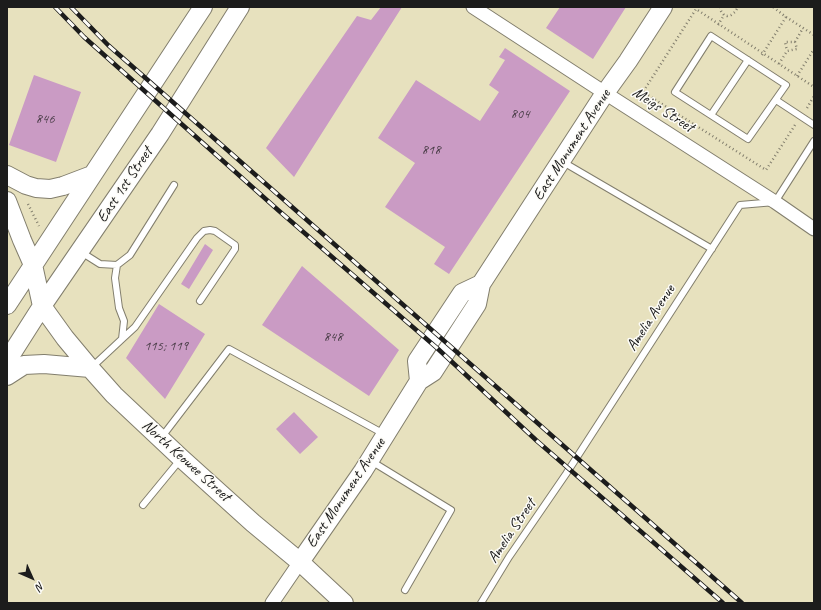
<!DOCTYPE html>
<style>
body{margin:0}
#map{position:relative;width:821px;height:610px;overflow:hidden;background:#e7e1be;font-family:Caveat,sans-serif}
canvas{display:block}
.frame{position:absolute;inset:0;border:8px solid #1c1c1c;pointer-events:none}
.north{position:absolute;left:12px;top:558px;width:40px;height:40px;-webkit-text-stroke:3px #fdfcf7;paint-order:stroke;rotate:135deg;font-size:11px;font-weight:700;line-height:16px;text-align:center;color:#1c1c1c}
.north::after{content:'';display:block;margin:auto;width:14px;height:18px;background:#1c1c1c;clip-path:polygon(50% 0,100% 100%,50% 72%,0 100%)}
</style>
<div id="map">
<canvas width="821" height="610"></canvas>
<div class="frame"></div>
<div class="north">N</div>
</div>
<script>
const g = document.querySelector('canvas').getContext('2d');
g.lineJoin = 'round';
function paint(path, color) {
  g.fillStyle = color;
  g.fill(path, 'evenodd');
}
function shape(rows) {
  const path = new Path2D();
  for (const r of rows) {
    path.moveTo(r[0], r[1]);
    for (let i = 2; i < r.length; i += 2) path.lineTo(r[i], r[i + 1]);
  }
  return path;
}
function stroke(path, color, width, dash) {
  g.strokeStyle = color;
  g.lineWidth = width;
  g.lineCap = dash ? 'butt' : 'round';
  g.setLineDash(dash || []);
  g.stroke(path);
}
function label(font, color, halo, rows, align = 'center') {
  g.font = font + ' Caveat,sans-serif';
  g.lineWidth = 3;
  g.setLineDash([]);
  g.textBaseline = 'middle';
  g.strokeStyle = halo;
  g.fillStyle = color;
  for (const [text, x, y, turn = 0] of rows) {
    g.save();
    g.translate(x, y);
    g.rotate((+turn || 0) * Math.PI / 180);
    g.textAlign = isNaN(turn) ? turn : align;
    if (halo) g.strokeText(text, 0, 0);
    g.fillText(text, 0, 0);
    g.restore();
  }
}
paint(shape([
 [381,7,402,7,294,177,266,148,357,16,371,20],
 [560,7,626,7,593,59,546,28],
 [505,48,570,91,449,274,434,264,445,247,385,207,415,163,378,138,416,80,480,121,499,92,489,85,505,60,499,57],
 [34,75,81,92,56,162,9,145],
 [205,244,213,250,189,289,181,284],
 [302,266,399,350,369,396,262,325],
 [159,304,205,334,165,399,126,358],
 [294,412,318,437,300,454,276,429]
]), '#ca9bc4');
const lane = shape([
 [711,36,786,85,748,139,675,92,711,36],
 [776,100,814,125],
 [711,115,748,60],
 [563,162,712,249],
 [81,252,100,264,117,265,130,255,174,185],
 [122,339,135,327,197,238,204,231,210,230,215,231,235,245,235,249,200,301],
 [92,367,122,339,124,321,119,308,115,278,117,265],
 [161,438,229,349,384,434],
 [371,461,451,510,405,590],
 [143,505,180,460],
 [481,603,509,557,566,474,740,205,775,202,814,141]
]);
const street = shape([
 [473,7,605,93,775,202,814,229],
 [272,603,300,562]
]);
const secondary = shape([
 [7,175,26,185,36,188,50,189,63,186,92,175],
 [7,201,22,240,33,265,42,306,65,338,90,368,114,395,181,458,253,523,300,562,344,603],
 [7,305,203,7],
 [7,361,42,306,160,134,240,7],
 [7,376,24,365,44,364,90,368],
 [419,381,417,361,462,293,481,284],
 [300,562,363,471,419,381,433,372,477,304,481,284,605,93,628,61,663,7]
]);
stroke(lane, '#827e6d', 8);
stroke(street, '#827e6d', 15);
stroke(secondary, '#827e6d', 20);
stroke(shape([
 [720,7,721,11,724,15,727,16,731,15,735,12,738,7],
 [786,17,814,35],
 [718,25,724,15],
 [795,42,803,28],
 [762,55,786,17,773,7],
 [779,64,787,51,797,49,795,42,785,42,787,51],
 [797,76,814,49],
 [807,108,814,96],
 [795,125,766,170,643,92,696,9,814,87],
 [28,204,39,226]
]), '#827e6d', 2.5, [1, 3]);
stroke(lane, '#fff', 6);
stroke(street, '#fff', 13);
stroke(secondary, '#fff', 18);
const rail = shape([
 [55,7,84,37,278,210,437,348,537,441,723,603],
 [71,7,108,45,133,67,742,603]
]);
stroke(rail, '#1c1c1c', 4.5);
stroke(rail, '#fdfcf7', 3, [9]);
label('14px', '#483c46', null, [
 ["804",520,114],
 ["846",45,119],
 ["818",431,150],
 ["848",333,337],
 ["115; 119",166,346]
]);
label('16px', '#1c1c1c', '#fdfcf7', [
 ["Meigs Street",663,110,33],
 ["East Monument Avenue",572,145,-57],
 ["East 1st Street",125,185,-56],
 ["Amelia Avenue",651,318,-57],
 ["North Keowee Street",186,461,42],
 ["East Monument Avenue",346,493,-56],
 ["Amelia Street",512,531,-56]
]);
</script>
